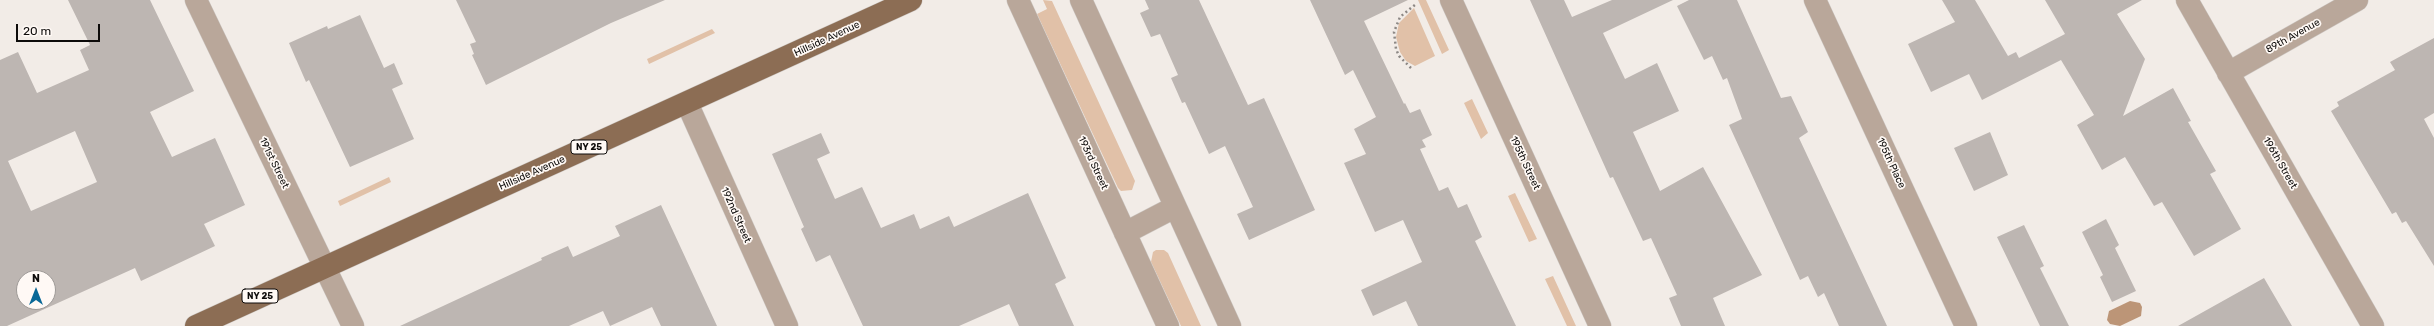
<!DOCTYPE html>
<style>
body{margin:0}
#map{position:relative;width:2434px;height:326px;overflow:hidden;background:#f2ece7;font-family:Rubik,sans-serif}
canvas{display:block}
.north{position:absolute;left:16px;top:270px;width:40px;height:40px;box-sizing:border-box;background:#fff9f5;border:1px solid #9e9a97;border-radius:50%;rotate:0deg;font-size:11px;font-weight:700;line-height:16px;text-align:center;color:#0d0b0a}
.north::after{content:'';display:block;margin:auto;width:14px;height:18px;background:#096897;clip-path:polygon(50% 0,100% 100%,50% 72%,0 100%)}
.scale{position:absolute;left:16px;top:24px;width:84px;height:18px;box-sizing:border-box;border:2px solid #0d0b0a;border-top:0;padding-left:5px;font-size:12px;line-height:14px;white-space:nowrap;color:#0d0b0a;-webkit-text-stroke:3px #fff9f5;paint-order:stroke}
</style>
<div id="map">
<canvas width="2434" height="326"></canvas>
<div class="north">N</div>
<div class="scale">20 m</div>
</div>
<script>
const g = document.querySelector('canvas').getContext('2d');
g.lineJoin = 'round';
function paint(path, color) {
  g.fillStyle = color;
  g.fill(path, 'evenodd');
}
function shape(rows) {
  const path = new Path2D();
  for (const r of rows) {
    path.moveTo(r[0], r[1]);
    for (let i = 2; i < r.length; i += 2) path.lineTo(r[i], r[i + 1]);
  }
  return path;
}
function stroke(path, color, width, dash) {
  g.strokeStyle = color;
  g.lineWidth = width;
  g.lineCap = dash ? 'butt' : 'round';
  g.setLineDash(dash || []);
  g.stroke(path);
}
function label(font, color, halo, rows, align = 'center') {
  g.font = font + ' Rubik,sans-serif';
  g.lineWidth = 3.5;
  g.setLineDash([]);
  g.textBaseline = 'middle';
  g.strokeStyle = halo;
  g.fillStyle = color;
  for (const [text, x, y, turn = 0] of rows) {
    g.save();
    g.translate(x, y);
    g.rotate((+turn || 0) * Math.PI / 180);
    g.textAlign = isNaN(turn) ? turn : align;
    if (halo) g.strokeText(text, 0, 0);
    g.fillText(text, 0, 0);
    g.restore();
  }
}
paint(shape([
 [1043,0,1052,1,1135,181,1132,190,1121,191,1118,188,1037,14,1047,9],
 [1418,0,1426,0,1449,50,1442,54],
 [1414,8,1435,56,1415,66,1406,61,1400,52,1396,37,1399,23],
 [712,29,715,33,649,64,647,59],
 [1472,99,1488,133,1481,139,1464,103],
 [389,177,391,182,340,206,338,201],
 [1515,193,1537,239,1529,242,1508,196],
 [1156,250,1164,250,1168,253,1201,326,1181,326,1151,262,1153,252],
 [1553,276,1576,326,1567,326,1545,279]
]), '#e1c1a8');
paint(shape([
 [2130,301,2140,303,2142,307,2141,316,2120,326,2110,324,2107,320,2109,311]
]), '#bc9577');
paint(shape([
 [68,0,150,0,194,91,150,112,172,157,215,138,245,205,204,224,215,246,141,281,135,268,7,326,0,326,0,60,18,52,37,93,89,70,80,50,90,45],
 [75,131,97,182,31,211,8,161],
 [24,278,48,278,48,302,24,302],
 [456,0,665,0,611,23,486,85,472,55,474,54,470,44,476,42],
 [1145,0,1199,0,1248,105,1264,98,1315,210,1249,240,1237,214,1253,207,1225,146,1209,154,1185,102,1182,103,1171,78,1178,75,1160,34,1151,37,1140,13,1149,9],
 [1310,0,1408,0,1364,21,1404,104,1405,103,1410,113,1420,109,1432,135,1422,140,1426,147,1420,149,1439,191,1448,187,1458,208,1467,204,1482,237,1475,241,1516,326,1418,326,1406,301,1373,316,1361,290,1422,262,1403,220,1375,232,1344,163,1366,154,1354,129,1376,117,1353,70,1345,75],
 [1530,0,1564,0,1572,17,1612,0,1673,0,1603,33,1625,79,1657,63,1679,111,1633,132,1660,191,1703,167,1762,275,1713,298,1725,326,1681,326,1669,298,1677,295,1651,238,1643,241,1613,177,1610,178],
 [1689,0,1737,0,1781,98,1791,96,1808,132,1799,138,1887,326,1839,326,1824,293,1818,297,1808,276,1800,280,1729,125,1742,119,1727,78,1723,80,1712,56,1704,60,1677,6],
 [1942,0,1975,0,2008,56,2016,52,2019,58,2065,34,2045,0,2142,0,2117,14,2145,59,2123,116,2173,88,2191,121,2188,122,2216,171,2210,174,2241,229,2194,256,2162,202,2154,206,2125,157,2102,170,2077,125,2094,115,2061,60,1982,100,1969,74,1931,92,1908,44,1955,22],
 [360,15,384,68,394,63,403,84,392,89,414,139,350,167,309,80,306,82,289,43,327,26,328,29],
 [2434,38,2434,113,2424,119,2434,138,2434,266,2406,221,2402,223,2396,212,2392,214,2331,111,2339,106,2337,102,2395,70,2390,62],
 [1990,132,2008,175,1974,191,1954,148],
 [821,133,830,153,817,159,835,199,862,187,881,228,914,214,920,229,949,216,954,227,1028,193,1066,278,1055,284,1074,326,1019,326,1009,304,959,326,863,326,830,255,816,262,801,229,804,227,772,154],
 [661,205,717,326,661,326,652,307,610,326,603,311,569,326,400,326,542,260,541,258,568,246,573,257,620,236,615,226],
 [2106,219,2119,245,2115,248,2136,291,2112,302,2100,277,2103,275,2082,232],
 [2024,225,2044,266,2040,268,2069,326,2040,326,1997,237],
 [2264,278,2292,326,2178,326]
]), '#bdb6b2');
const minor = shape([
 [196,0,353,326],
 [1018,0,1168,326],
 [1081,0,1230,326],
 [1451,0,1600,326],
 [1815,0,1966,326],
 [2187,0,2373,326],
 [2228,73,2357,0],
 [687,103,787,326],
 [1125,233,1175,207]
]);
const major = shape([
 [196,326,911,0]
]);
stroke(minor, '#cdc8c4', 23);
stroke(major, '#cdc8c4', 23);
stroke(shape([
 [1411,68,1399,56,1396,49,1394,32,1400,17,1416,4]
]), '#8d8885', 2.5, [2, 3]);
stroke(minor, '#b9a79a', 22);
stroke(major, '#8c6d54', 22);
for (const [x, y, w] of [
 [589,147,36],
 [260,296,36]
]) {
  const box = new Path2D();
  box.roundRect(x - w / 2, y - 7, w, 14, 3);
  g.fillStyle = '#fff9f5';
  g.fill(box);
  stroke(box, '#0d0b0a', 1);
}
label('bold 9px', '#0d0b0a', null, [
 ["NY 25",589,147],
 ["NY 25",260,296]
]);
label('10px', '#0d0b0a', '#fff9f5', [
 ["89th Avenue",2293,36,-29],
 ["Hillside Avenue",827,39,-25],
 ["191st Street",274,163,64],
 ["193rd Street",1093,163,65],
 ["195th Street",1525,163,65],
 ["195th Place",1891,163,65],
 ["196th Street",2280,163,60],
 ["Hillside Avenue",532,173,-24],
 ["192nd Street",736,215,66]
]);
</script>
